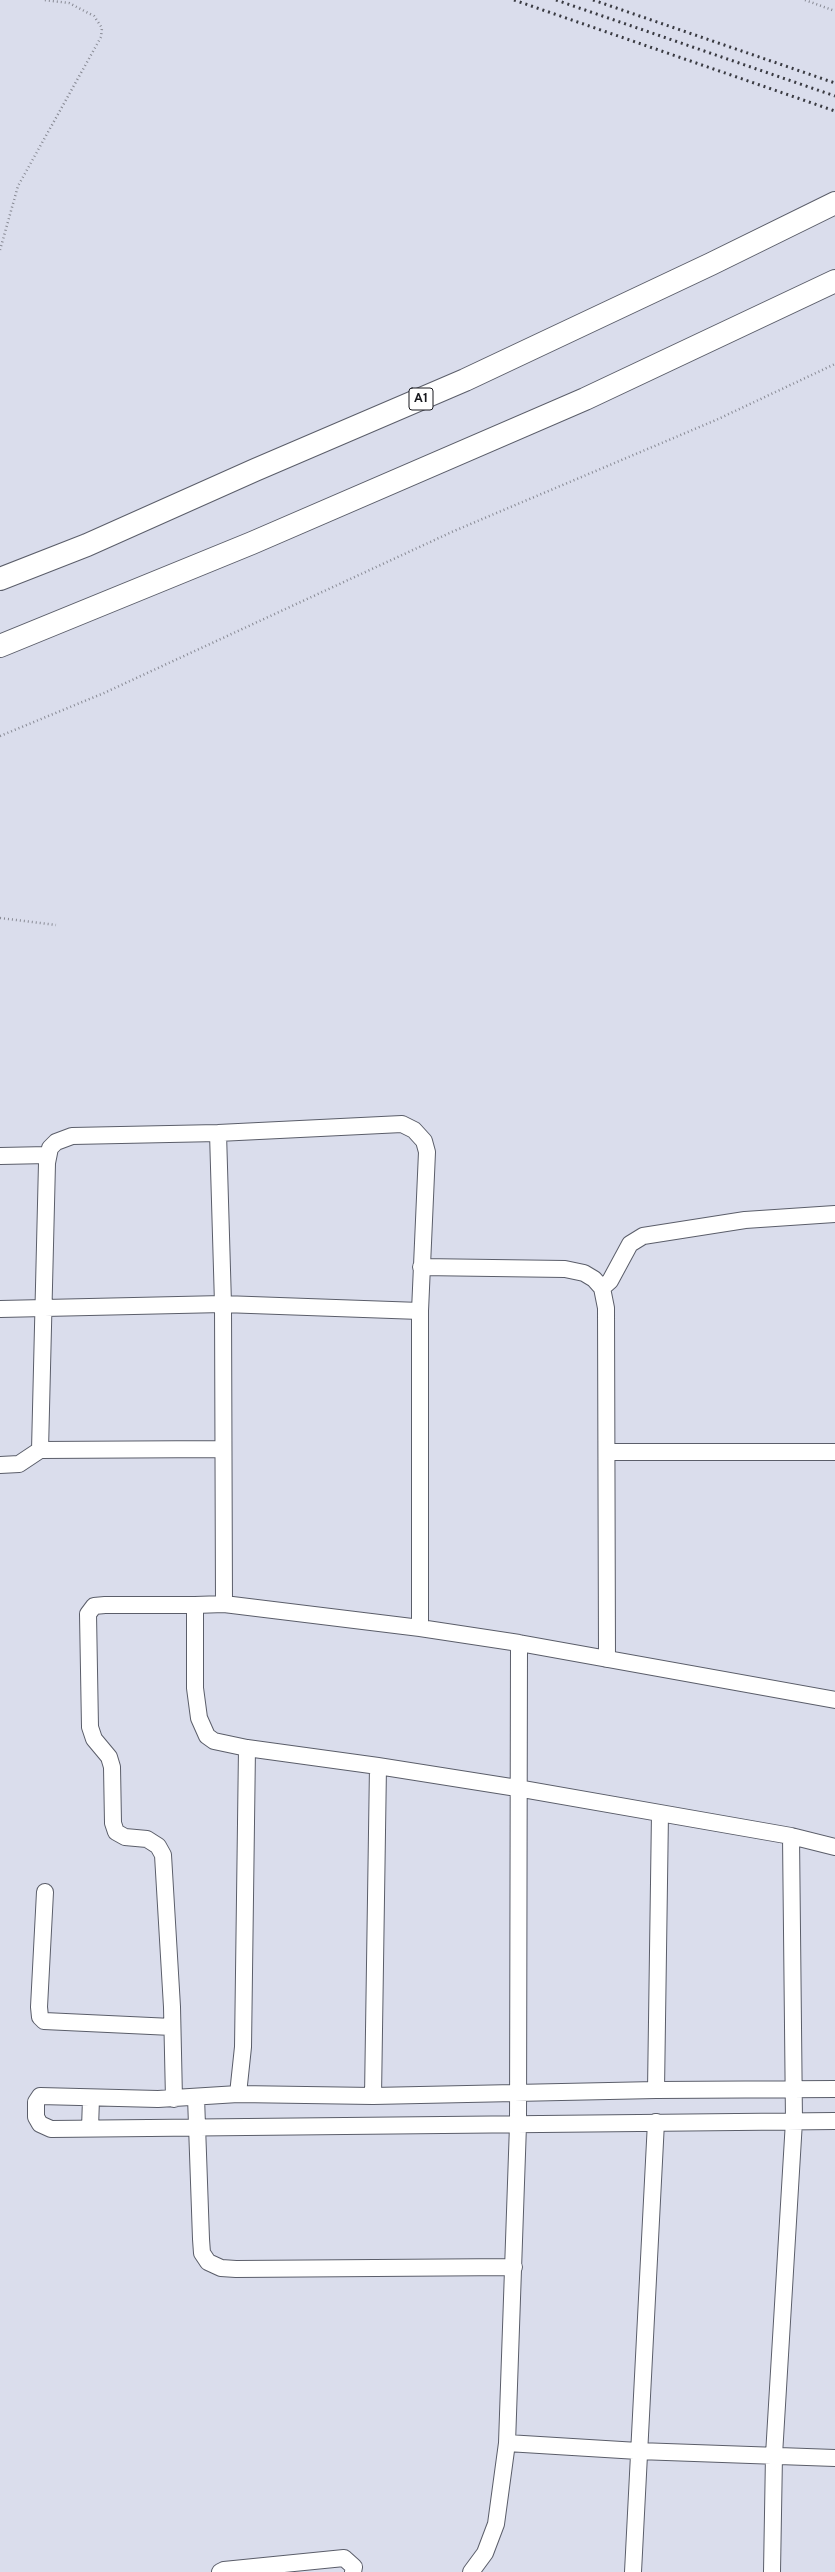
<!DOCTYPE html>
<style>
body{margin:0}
canvas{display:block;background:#daddec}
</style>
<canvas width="835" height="2572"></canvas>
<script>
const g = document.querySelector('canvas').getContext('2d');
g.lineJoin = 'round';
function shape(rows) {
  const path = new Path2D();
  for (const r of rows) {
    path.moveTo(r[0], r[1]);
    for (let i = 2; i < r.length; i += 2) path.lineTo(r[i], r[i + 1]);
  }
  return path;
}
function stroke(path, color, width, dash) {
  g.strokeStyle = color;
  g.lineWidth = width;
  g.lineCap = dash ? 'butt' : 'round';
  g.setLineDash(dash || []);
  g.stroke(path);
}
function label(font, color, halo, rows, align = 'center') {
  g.font = font + ' Overpass,sans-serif';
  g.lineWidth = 4;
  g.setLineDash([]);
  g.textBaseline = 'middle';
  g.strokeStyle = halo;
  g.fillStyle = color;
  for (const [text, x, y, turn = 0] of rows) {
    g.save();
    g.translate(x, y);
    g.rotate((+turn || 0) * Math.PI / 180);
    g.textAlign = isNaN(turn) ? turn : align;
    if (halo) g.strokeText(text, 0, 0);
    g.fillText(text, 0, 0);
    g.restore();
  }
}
const minor = shape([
 [218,1133,223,1304,224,1604],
 [0,1156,48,1155],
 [421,1267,565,1269,584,1273,594,1279,602,1288,606,1308,607,1659],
 [602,1288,610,1281,630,1244,643,1236,745,1220,835,1214],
 [0,1309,223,1304,420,1311],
 [40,1450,47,1163,50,1148,56,1142,72,1136,218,1133,402,1124,414,1130,424,1141,427,1152,420,1311,420,1628],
 [607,1452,835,1452],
 [0,1465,19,1464,40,1450,223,1449],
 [835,1700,519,1643,420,1628,224,1604,195,1605,195,1688,199,1718,207,1736,214,1741,247,1748,378,1766,517,1788,791,1836,835,1847],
 [45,1892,39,2007,40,2017,44,2021,172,2027],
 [835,2089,656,2090,373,2096,238,2094,158,2099,40,2096,36,2102,36,2117,40,2124,51,2129,835,2121],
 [656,2090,660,1813],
 [238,2094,243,2047,247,1748],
 [373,2096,378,1766],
 [196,2097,201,2239,202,2253,208,2262,221,2268,236,2269,514,2267],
 [174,2099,172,2007,163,1855,158,1846,147,1839,125,1837,116,1832,113,1823,112,1767,109,1757,94,1739,90,1727,88,1614,94,1606,105,1605,195,1605],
 [90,2128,91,2099],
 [507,2443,638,2451,835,2458],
 [220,2572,224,2570,344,2558,354,2567,353,2572],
 [471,2572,485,2553,496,2524,507,2443,518,2125,519,1643],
 [633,2572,656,2122],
 [772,2572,774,2455,794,2121,791,1836]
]);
const motorway = shape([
 [0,579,87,545,255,470,465,380,711,264,835,203],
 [0,646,252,543,585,399,835,281]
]);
stroke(minor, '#5b5e6a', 18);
stroke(motorway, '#5b5e6a', 24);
stroke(shape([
 [805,0,835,11],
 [0,250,18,186,101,37,102,28,94,16,69,3,44,0],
 [0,736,104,693,454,531,716,420,835,364],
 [0,918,56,925]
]), '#888a94', 2.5, [1, 3]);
stroke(minor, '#fff', 16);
stroke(motorway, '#fff', 22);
stroke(shape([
 [514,0,835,111],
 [556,0,835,96],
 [593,0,835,83]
]), '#3a3b42', 3, [2, 4]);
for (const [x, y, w] of [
 [421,399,24]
]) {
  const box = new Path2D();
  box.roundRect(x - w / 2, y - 11, w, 22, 3);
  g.fillStyle = '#fff';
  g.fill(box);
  stroke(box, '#18191e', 1);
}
label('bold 13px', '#18191e', null, [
 ["A1",421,399]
]);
</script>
